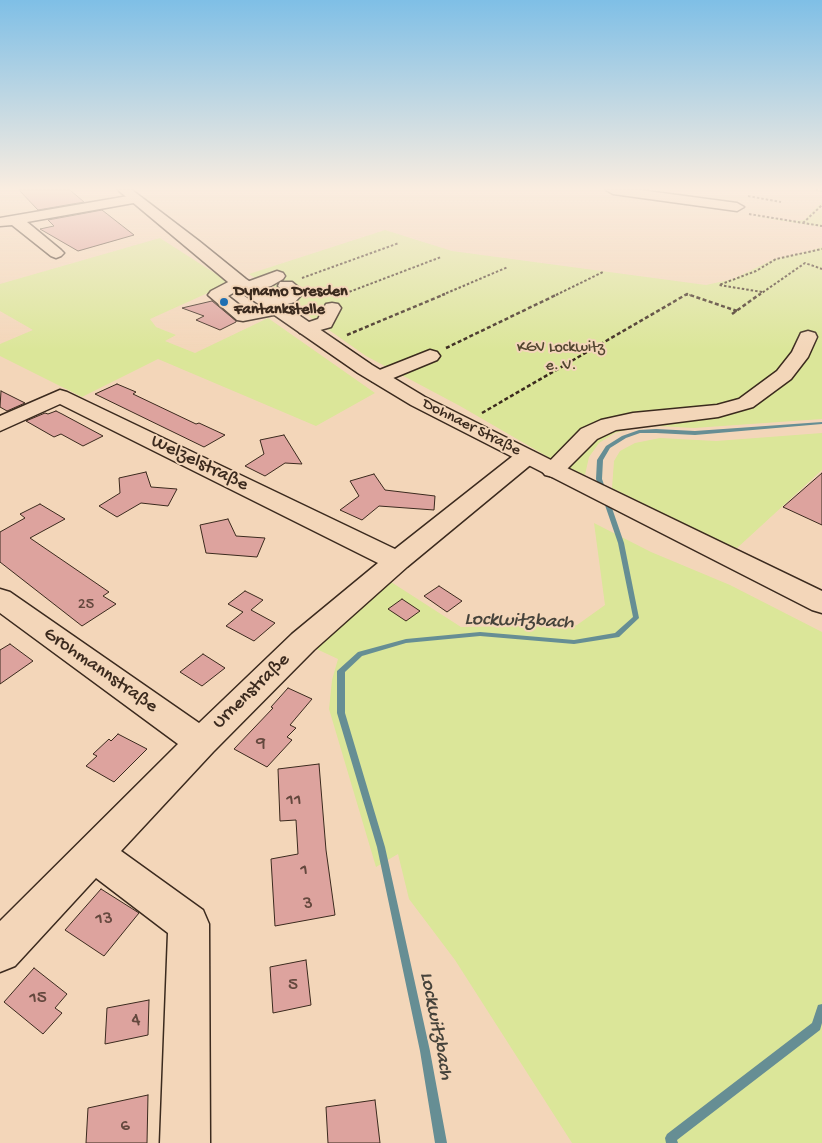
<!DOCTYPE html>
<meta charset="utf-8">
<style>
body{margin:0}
canvas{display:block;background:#f3d6b9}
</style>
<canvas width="822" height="1143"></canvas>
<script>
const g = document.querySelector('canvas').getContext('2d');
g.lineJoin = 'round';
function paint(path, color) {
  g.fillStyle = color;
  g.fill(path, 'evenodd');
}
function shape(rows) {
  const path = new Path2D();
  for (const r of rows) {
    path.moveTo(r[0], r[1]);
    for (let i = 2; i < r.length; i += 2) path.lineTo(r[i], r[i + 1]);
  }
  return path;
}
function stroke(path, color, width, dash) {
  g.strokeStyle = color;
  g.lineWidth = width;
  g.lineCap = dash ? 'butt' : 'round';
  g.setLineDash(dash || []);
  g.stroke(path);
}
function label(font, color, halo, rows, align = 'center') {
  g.font = font + ' "Gochi Hand",sans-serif';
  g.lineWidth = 4;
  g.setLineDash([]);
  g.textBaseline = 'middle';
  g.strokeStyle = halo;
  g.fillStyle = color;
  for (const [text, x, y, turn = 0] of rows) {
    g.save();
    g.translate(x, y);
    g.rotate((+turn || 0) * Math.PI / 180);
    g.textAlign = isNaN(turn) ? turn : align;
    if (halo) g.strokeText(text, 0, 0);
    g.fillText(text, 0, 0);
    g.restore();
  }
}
paint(shape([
 [822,202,822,206,815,215,822,208,822,227,752,216,793,221,804,220],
 [385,230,452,251,706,285,733,279,774,259,813,250,822,247,822,419,694,428,656,426,630,429,615,433,599,443,589,457,585,475,555,461,460,406,366,356,249,274],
 [160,238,230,283,150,319,156,327,176,335,165,341,195,353,268,318,375,393,316,426,158,359,82,397,0,356,0,344,33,330,0,311,0,284],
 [822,433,822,470,736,549,612,488,614,461,620,451,635,443,660,438,716,441],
 [594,523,651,552,730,585,822,632,822,1143,572,1143,455,960,409,899,398,854,376,867,329,709,332,680,338,659,310,646,388,580,461,627,577,625,605,605]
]), '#dbe699');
paint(shape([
 [822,422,822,424,695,435,656,433,640,433,626,438,610,448,603,460,602,479,624,543,639,618,619,637,574,644,480,636,406,643,362,656,345,672,345,713,385,847,430,1051,447,1143,435,1143,420,1051,377,847,337,713,337,671,358,652,406,639,480,632,574,640,615,633,633,617,618,543,596,479,597,460,606,446,622,436,639,430,656,429,695,431,822,422],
 [822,1004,822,1023,820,1030,677,1140,678,1143,666,1143,665,1138,667,1134,812,1023,818,1005,822,1004]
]), '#668e94');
const building = shape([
 [19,190,70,190,84,202,38,210,19,190],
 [102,210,134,235,78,251,40,229,54,226,48,220,102,210],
 [212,301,236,321,236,322,220,330,196,320,204,316,182,308,212,301],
 [117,384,136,392,133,394,196,424,199,423,225,435,204,447,95,394,117,384],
 [1,391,25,403,7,411,0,407,1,391],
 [56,411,62,414,103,436,83,446,61,434,54,437,26,421,45,413,48,414,56,411],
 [284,435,302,464,285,463,265,476,245,466,264,454,260,440,284,435],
 [146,472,151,487,177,489,168,506,141,503,117,517,99,506,120,493,119,478,146,472],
 [822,473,822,525,783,507,822,473],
 [374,474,385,490,435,496,434,510,379,506,362,520,340,510,359,496,350,481,374,474],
 [40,504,65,519,30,538,109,592,103,596,116,604,82,626,0,562,0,532,25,518,20,514,40,504],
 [228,519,236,536,265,538,257,557,206,553,200,525,228,519],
 [439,586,462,601,447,612,424,596,439,586],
 [245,591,263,600,251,610,275,623,254,641,226,626,243,612,228,604,245,591],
 [402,599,420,611,406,621,388,609,402,599],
 [10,644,33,661,0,684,0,650,10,644],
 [203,654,225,668,202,686,180,672,203,654],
 [288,688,312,699,290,725,296,728,287,737,292,740,267,767,234,749,273,708,271,707,288,688],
 [118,734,147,749,114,782,86,766,97,756,93,754,109,739,111,741,118,734],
 [319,764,326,850,335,915,275,926,271,859,298,854,296,820,280,821,278,769,319,764],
 [101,889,139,913,104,956,65,930,101,889],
 [306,960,311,1005,273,1013,270,967,306,960],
 [34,968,67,994,55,1008,62,1013,43,1034,4,1002,34,968],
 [149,1000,148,1035,105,1044,107,1008,149,1000],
 [148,1095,147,1143,86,1143,88,1108,148,1095],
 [375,1100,380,1143,328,1143,326,1107,375,1100]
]);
paint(building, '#dda39e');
stroke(building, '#3b2a1e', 1);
const minor = shape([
 [606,190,640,190,737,203,744,207,737,211,613,194,606,190],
 [134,195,139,196,141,199,139,202,27,222,61,250,64,253,61,256,56,258,51,256,12,225,0,226,0,218,134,195],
 [277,271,283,273,285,276,283,279,271,286,247,292,240,289,228,296,246,310,263,307,261,304,264,300,285,293,278,286,280,282,292,282,304,292,295,302,284,305,287,309,284,313,243,321,237,320,208,295,211,291,234,279,240,278,247,282,277,271],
 [332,303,338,304,341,308,331,327,306,334,300,333,297,329,300,325,318,319,326,304,332,303],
 [808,331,815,333,817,337,808,357,791,379,753,407,718,417,616,430,597,439,561,475,553,477,545,475,541,470,581,429,601,420,633,413,717,405,739,399,777,371,792,352,801,333,808,331],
 [430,350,437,352,440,356,437,360,386,381,379,383,372,381,369,377,372,373,430,350],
 [60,390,67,392,395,549,518,452,526,450,534,452,538,457,534,462,407,567,314,650,213,752,121,851,203,910,209,924,210,1143,160,1143,168,933,96,878,15,966,0,972,0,921,178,744,0,613,0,589,10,592,199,723,292,634,378,563,60,404,0,431,0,416,60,390]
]);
const major = shape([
 [118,190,132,190,199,241,246,279,372,365,425,397,567,468,822,591,822,613,812,610,411,405,358,373,234,287,118,190]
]);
stroke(minor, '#3b2a1e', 3);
stroke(major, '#3b2a1e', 3);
stroke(shape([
 [816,190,822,191],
 [748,196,781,202],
 [749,214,822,226],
 [803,223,822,205],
 [302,278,399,243],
 [762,292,719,285,756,271,776,259,822,249],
 [341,295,441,257],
 [442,295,508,267],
 [556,295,603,272],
 [685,295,690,295],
 [759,295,805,263,822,269]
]), '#3b2a1e', 2, [2.5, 2]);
stroke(shape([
 [341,295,344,294],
 [732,314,760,294],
 [347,335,445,294],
 [446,348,558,294],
 [482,413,687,294,737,311]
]), '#3b2a1e', 2.5, [4, 2.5]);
paint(minor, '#f3d6b9');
paint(major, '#f3d6b9');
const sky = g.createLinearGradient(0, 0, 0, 350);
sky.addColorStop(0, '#7fbfe6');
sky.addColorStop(0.54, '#faede0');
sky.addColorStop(1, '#faede000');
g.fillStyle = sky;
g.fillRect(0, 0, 822, 350);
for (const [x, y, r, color] of [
 [224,302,5,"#1f6fb2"]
]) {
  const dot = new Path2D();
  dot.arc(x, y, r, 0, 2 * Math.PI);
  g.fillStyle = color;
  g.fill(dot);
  stroke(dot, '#f3d6b9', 2);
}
label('bold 16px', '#3b2a1e', '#f3d6b9', [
 ["Dynamo Dresden",234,293],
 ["Fantankstelle",234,311]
], 'left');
label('16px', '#534630', '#f3d6b9', [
 ["KGV Lockwitz",561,349],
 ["e. V.",561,367]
]);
label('16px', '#3b2a1e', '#f3d6b9', [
 ["Dohnaer Straße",471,428,27]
]);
label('16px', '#64483e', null, [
 ["25",86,606]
]);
label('19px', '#3b2a1e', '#f3d6b9', [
 ["Welzelstraße",199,464,26],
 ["Grohmannstraße",100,671,35],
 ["Urnenstraße",252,692,-44]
]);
label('19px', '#64483e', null, [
 ["9",261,744],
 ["11",294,801],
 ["1",304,871],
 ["3",308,905],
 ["13",104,920],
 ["5",293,986],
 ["15",38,999],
 ["4",136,1021],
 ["6",125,1127]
]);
label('italic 20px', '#46433b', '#f3d6b9', [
 ["Lockwitzbach",519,622,2],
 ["Lockwitzbach",435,1026,79]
]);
</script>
